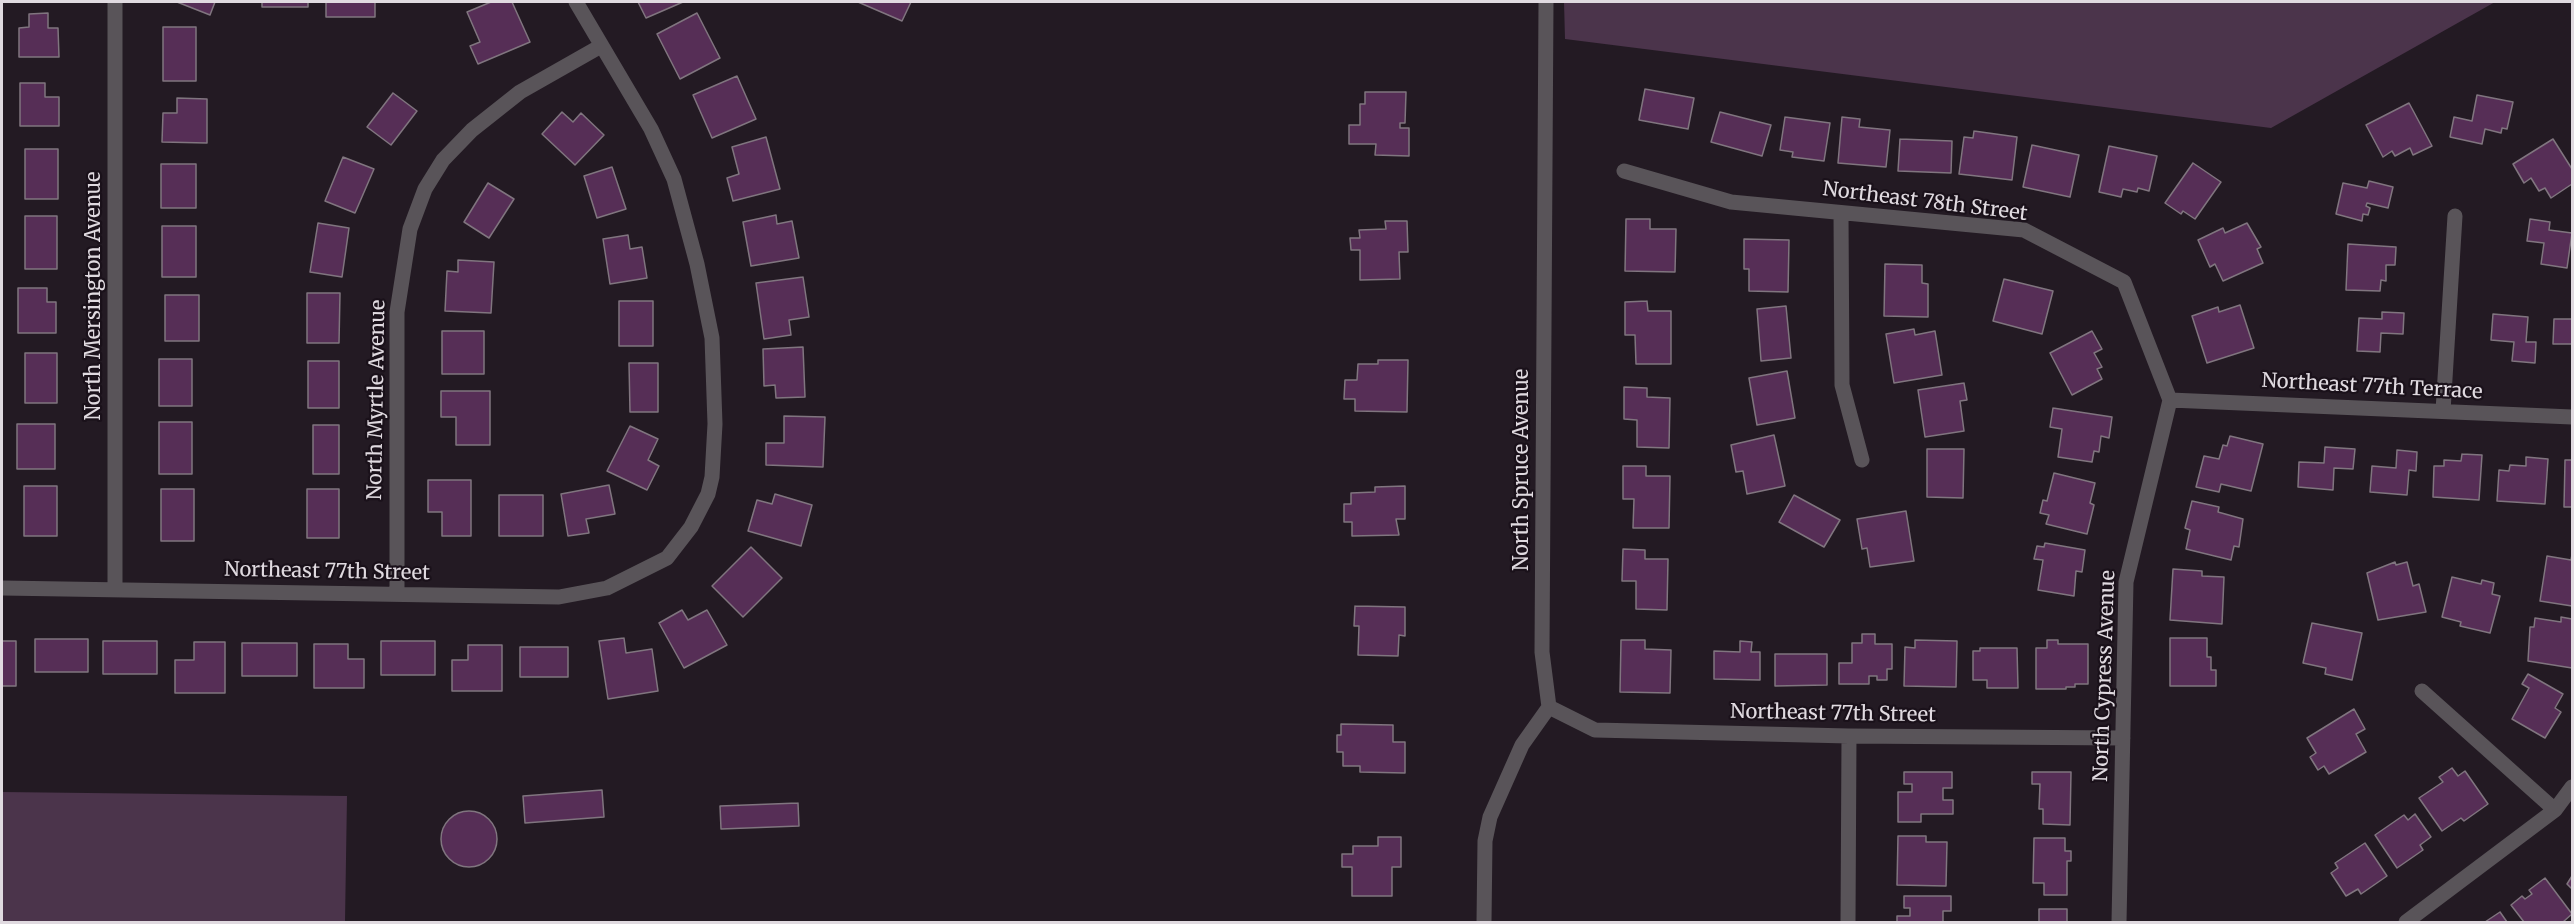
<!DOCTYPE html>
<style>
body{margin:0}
#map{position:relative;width:2574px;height:924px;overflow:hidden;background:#231a23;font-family:Merriweather,serif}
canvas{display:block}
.frame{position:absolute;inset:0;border:3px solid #e0dae0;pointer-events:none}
</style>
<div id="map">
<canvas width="2574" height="924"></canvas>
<div class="frame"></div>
</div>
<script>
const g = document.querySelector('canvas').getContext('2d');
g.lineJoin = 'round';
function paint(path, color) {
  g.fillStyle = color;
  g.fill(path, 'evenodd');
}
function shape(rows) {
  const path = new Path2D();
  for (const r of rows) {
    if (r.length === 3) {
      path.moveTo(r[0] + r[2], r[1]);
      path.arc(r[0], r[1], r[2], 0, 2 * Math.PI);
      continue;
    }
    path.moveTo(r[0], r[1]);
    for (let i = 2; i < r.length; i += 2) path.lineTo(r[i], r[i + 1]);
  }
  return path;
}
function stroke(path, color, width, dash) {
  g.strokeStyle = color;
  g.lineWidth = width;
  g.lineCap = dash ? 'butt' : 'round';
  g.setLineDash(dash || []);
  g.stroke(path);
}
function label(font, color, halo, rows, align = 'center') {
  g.font = font + ' Merriweather,serif';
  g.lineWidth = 4.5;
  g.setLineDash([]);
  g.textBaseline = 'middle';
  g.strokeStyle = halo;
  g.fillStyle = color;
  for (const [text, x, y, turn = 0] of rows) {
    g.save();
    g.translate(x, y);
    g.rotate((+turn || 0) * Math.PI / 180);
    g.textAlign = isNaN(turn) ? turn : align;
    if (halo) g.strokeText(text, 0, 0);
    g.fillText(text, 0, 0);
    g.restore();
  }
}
paint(shape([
 [1564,2,2495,2,2271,128,1565,39],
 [2,792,347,796,345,922,2,922]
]), '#4b344b');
const building = shape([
 [177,2,215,2,210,15,177,2],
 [262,2,308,2,308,7,262,7,262,2],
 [326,2,375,2,375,17,326,17,326,2],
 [491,2,512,2,530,42,478,64,470,46,480,42,467,12,491,2],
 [638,2,683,2,646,18,638,2],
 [858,2,911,2,902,21,858,2],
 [48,13,48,28,58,28,59,57,19,57,19,28,29,27,29,14,48,13],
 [697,13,720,58,680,79,657,34,697,13],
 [163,27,196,27,196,81,163,81,163,27],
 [737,76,756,119,712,138,693,95,737,76],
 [20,83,45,83,45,97,59,97,59,126,20,126,20,83],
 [1645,89,1694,98,1688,129,1639,120,1645,89],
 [1365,92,1406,92,1405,123,1400,123,1400,128,1409,128,1409,156,1375,155,1376,144,1349,144,1349,125,1360,125,1360,104,1365,104,1365,92],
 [393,93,417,111,391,145,367,127,393,93],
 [2477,95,2513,102,2507,129,2502,128,2501,133,2485,129,2482,144,2450,137,2454,117,2472,121,2477,95],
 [177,98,207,99,207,143,162,142,163,113,177,113,177,98],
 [2409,103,2432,146,2413,155,2410,148,2395,156,2392,151,2383,157,2366,125,2409,103],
 [562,112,573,122,581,113,604,135,575,165,542,134,562,112],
 [1720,112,1771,125,1762,156,1711,142,1720,112],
 [1785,117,1830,123,1824,161,1792,157,1793,152,1780,150,1785,117],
 [1842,117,1860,119,1859,127,1890,130,1886,167,1838,163,1842,117],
 [1974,131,2017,137,2012,180,1959,174,1964,137,1973,138,1974,131],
 [766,137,780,189,733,201,727,178,739,174,732,147,766,137],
 [1900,139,1952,141,1951,173,1898,171,1900,139],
 [2553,139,2572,169,2572,184,2551,198,2545,188,2539,191,2531,178,2524,183,2513,164,2553,139],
 [2032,145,2079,155,2070,197,2023,187,2032,145],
 [2109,146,2157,156,2149,191,2138,188,2137,192,2123,189,2121,197,2099,192,2109,146],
 [25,149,58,149,58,199,25,199,25,149],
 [343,157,374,169,355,213,325,201,343,157],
 [2193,163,2221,182,2195,219,2183,211,2181,214,2165,203,2193,163],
 [161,164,196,164,196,208,161,208,161,164],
 [612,167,626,209,597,218,584,176,612,167],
 [2369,181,2393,187,2388,208,2367,203,2366,206,2370,208,2368,215,2363,214,2362,221,2336,214,2343,183,2367,188,2369,181],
 [488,183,514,199,489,238,464,222,488,183],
 [776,215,777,224,792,221,799,258,751,266,743,222,776,215],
 [25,216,57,216,57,269,25,269,25,216],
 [1626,219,1650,219,1650,229,1676,229,1675,272,1625,271,1626,219],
 [2530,219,2550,222,2549,230,2572,233,2567,268,2541,264,2544,243,2527,241,2530,219],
 [1385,221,1407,221,1408,252,1399,252,1400,279,1360,280,1360,250,1351,250,1350,238,1360,238,1359,230,1386,229,1385,221],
 [318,223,349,228,342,277,310,272,318,223],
 [2247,223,2261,247,2257,249,2263,263,2223,281,2215,264,2210,267,2198,240,2223,228,2225,233,2247,223],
 [162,226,196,226,196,277,162,277,162,226],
 [628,235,630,249,642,247,647,278,610,284,603,239,628,235],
 [1744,239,1789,240,1788,292,1749,291,1749,269,1744,269,1744,239],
 [2348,244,2396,247,2395,265,2386,265,2386,281,2381,280,2380,291,2346,290,2348,244],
 [458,260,494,262,491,313,445,311,447,271,458,272,458,260],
 [1885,264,1922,265,1922,283,1928,284,1928,317,1884,316,1885,264],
 [803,277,809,317,789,320,791,335,764,339,756,283,803,277],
 [2004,279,2053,291,2042,334,1993,321,2004,279],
 [18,288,47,288,47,302,56,302,56,333,18,333,18,288],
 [307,293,340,293,339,343,307,343,307,293],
 [165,295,199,295,199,341,165,341,165,295],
 [619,301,653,301,653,346,619,346,619,301],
 [1647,301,1648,311,1671,311,1671,364,1636,364,1635,335,1625,335,1625,302,1647,301],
 [2240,305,2254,348,2207,363,2192,316,2218,307,2219,312,2240,305],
 [1786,306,1791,358,1761,361,1757,309,1786,306],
 [2382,312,2404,313,2403,334,2381,333,2380,352,2357,351,2359,318,2382,319,2382,312],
 [2493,314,2528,317,2526,342,2536,342,2535,363,2512,361,2514,342,2491,340,2493,314],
 [2554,319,2572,319,2572,344,2553,344,2554,319],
 [1914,329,1915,335,1935,331,1942,375,1894,383,1886,334,1914,329],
 [442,331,484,331,484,374,442,374,442,331],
 [2092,331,2102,349,2094,353,2102,367,2097,369,2102,379,2072,395,2050,353,2092,331],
 [803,347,805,397,776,398,775,385,764,386,763,349,803,347],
 [25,353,57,353,57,403,25,403,25,353],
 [159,359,192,359,192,406,159,406,159,359],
 [1378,360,1408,360,1407,412,1355,411,1355,399,1344,399,1345,380,1357,380,1358,364,1378,364,1378,360],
 [308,361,339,361,339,408,308,408,308,361],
 [629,363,658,363,658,412,630,412,629,363],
 [1787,371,1795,418,1757,425,1749,378,1787,371],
 [1964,383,1967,400,1960,401,1964,431,1925,437,1918,390,1964,383],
 [1624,387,1647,388,1647,397,1670,398,1669,448,1637,447,1637,420,1624,419,1624,387],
 [441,391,490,391,490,445,456,445,456,417,441,417,441,391],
 [2053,408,2112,417,2109,438,2101,436,2099,452,2094,451,2092,462,2058,457,2062,429,2050,427,2053,408],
 [784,416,825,417,823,467,766,465,766,443,784,443,784,416],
 [159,422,192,422,192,474,159,474,159,422],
 [17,424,55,424,55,469,17,469,17,424],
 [313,425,339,425,339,474,313,474,313,425],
 [630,426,658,439,648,460,659,466,647,490,607,471,630,426],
 [1774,435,1785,486,1747,494,1743,471,1736,472,1731,445,1774,435],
 [2230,436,2263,444,2251,491,2221,484,2219,492,2196,487,2204,456,2219,459,2223,445,2227,446,2230,436],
 [2325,447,2355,449,2353,469,2334,468,2333,490,2298,487,2299,462,2324,463,2325,447],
 [1927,449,1964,449,1963,498,1927,497,1927,449],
 [2397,450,2417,452,2416,471,2409,470,2407,495,2370,492,2372,466,2396,468,2397,450],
 [2462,454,2482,455,2479,500,2433,497,2434,466,2444,466,2444,460,2461,461,2462,454],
 [2526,457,2548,459,2545,504,2497,501,2499,470,2509,471,2510,465,2526,466,2526,457],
 [2565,460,2572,460,2572,507,2564,507,2565,460],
 [1623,466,1646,466,1646,476,1670,476,1669,528,1633,528,1634,499,1623,499,1623,466],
 [2054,473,2095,483,2090,503,2094,505,2087,534,2046,524,2049,515,2040,513,2043,500,2047,501,2054,473],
 [428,480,471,480,471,536,442,536,442,512,428,512,428,480],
 [609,485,615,514,586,519,589,533,568,536,561,494,609,485],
 [24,486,57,486,57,536,24,536,24,486],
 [1405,486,1405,519,1396,519,1399,535,1352,536,1352,522,1344,522,1344,504,1351,504,1351,493,1375,492,1375,487,1405,486],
 [161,489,194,489,194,541,161,541,161,489],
 [307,489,339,489,339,538,307,538,307,489],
 [775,494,812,505,801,546,748,531,757,500,772,504,775,494],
 [499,495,543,495,543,536,499,536,499,495],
 [1794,495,1840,520,1824,547,1779,522,1794,495],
 [2192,501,2219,507,2218,512,2243,519,2239,547,2234,546,2231,560,2186,549,2190,530,2185,528,2192,501],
 [1906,511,1914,561,1870,567,1867,548,1862,549,1857,519,1906,511],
 [2045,543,2085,550,2082,572,2076,571,2074,596,2038,590,2043,560,2034,559,2037,546,2044,547,2045,543],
 [751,547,782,578,743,617,712,586,751,547],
 [1623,549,1645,550,1645,559,1668,559,1667,610,1636,609,1636,581,1622,581,1623,549],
 [2572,555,2572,606,2540,601,2547,556,2571,560,2572,555],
 [2395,562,2396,565,2407,562,2413,586,2419,584,2426,612,2378,620,2367,573,2395,562],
 [2173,569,2202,571,2202,576,2224,577,2222,624,2170,620,2173,569],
 [2452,577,2481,584,2482,580,2494,583,2492,594,2500,596,2490,633,2460,626,2461,622,2442,617,2452,577],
 [1355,606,1405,607,1405,636,1399,635,1398,656,1358,655,1359,626,1354,626,1355,606],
 [682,610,688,620,707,610,727,645,684,668,659,623,682,610],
 [2561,617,2572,619,2572,668,2528,661,2530,627,2534,627,2535,618,2561,622,2561,617],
 [2312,623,2362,633,2352,680,2325,674,2326,668,2303,663,2312,623],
 [1862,634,1875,634,1875,644,1892,644,1892,669,1887,669,1887,680,1877,680,1877,676,1869,676,1869,684,1839,684,1839,663,1852,663,1852,643,1862,643,1862,634],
 [624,638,626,653,652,649,658,691,608,699,599,641,624,638],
 [2170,638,2207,638,2207,657,2211,657,2211,670,2216,670,2216,686,2170,686,2170,638],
 [35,639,88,639,88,672,35,672,35,639],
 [1621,640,1645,640,1645,649,1671,650,1670,693,1620,692,1621,640],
 [1915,640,1957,641,1956,687,1904,686,1905,647,1915,648,1915,640],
 [2047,640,2058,640,2058,644,2088,644,2088,684,2075,684,2075,687,2066,687,2066,689,2036,689,2036,648,2047,648,2047,640],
 [2,641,16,641,16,686,2,686,2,641],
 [103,641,157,641,157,674,103,674,103,641],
 [381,641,435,641,435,675,381,675,381,641],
 [1740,641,1752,642,1751,652,1760,652,1760,680,1714,679,1714,651,1740,652,1740,641],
 [194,642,225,642,225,693,175,693,175,660,194,660,194,642],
 [242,643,297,643,297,676,242,676,242,643],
 [314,644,348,644,348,659,364,659,364,688,314,688,314,644],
 [468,645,502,645,502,691,452,691,452,660,468,660,468,645],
 [520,647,568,647,568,677,520,677,520,647],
 [1980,648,2017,648,2018,688,1987,688,1987,680,1973,680,1973,651,1980,651,1980,648],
 [1775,654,1827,654,1827,685,1775,686,1775,654],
 [2528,674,2563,694,2555,708,2561,712,2545,738,2512,719,2529,688,2522,684,2528,674],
 [2354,709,2365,729,2356,734,2366,752,2329,774,2324,766,2318,770,2310,757,2316,753,2307,738,2354,709],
 [1341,724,1393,725,1393,742,1405,742,1405,773,1360,772,1360,766,1343,766,1343,752,1337,752,1337,735,1341,735,1341,724],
 [2452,768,2458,776,2465,771,2488,804,2464,821,2461,818,2442,831,2419,798,2443,782,2439,777,2452,768],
 [1904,772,1952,772,1952,788,1943,788,1943,800,1953,800,1953,814,1921,814,1921,822,1898,822,1898,792,1912,792,1912,784,1904,784,1904,772],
 [2032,772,2071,772,2070,825,2043,824,2043,809,2039,809,2040,784,2032,784,2032,772],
 [602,790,604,817,525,823,523,796,602,790],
 [798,803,799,826,721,829,720,806,798,803],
 [469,839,28],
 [2415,814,2431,837,2420,845,2423,850,2397,868,2375,835,2404,815,2408,820,2415,814],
 [1898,836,1926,836,1926,842,1947,842,1946,886,1897,885,1898,836],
 [1378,837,1401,837,1401,867,1392,867,1392,896,1352,896,1352,867,1342,867,1342,854,1353,854,1353,846,1378,846,1378,837],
 [2034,838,2065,838,2065,851,2071,851,2071,861,2067,861,2067,895,2044,895,2044,883,2033,883,2034,838],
 [2365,843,2387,876,2361,894,2358,889,2346,896,2331,873,2338,868,2335,863,2365,843],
 [2572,876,2572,889,2567,884,2572,876],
 [2545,878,2572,914,2563,922,2524,922,2511,905,2522,896,2525,899,2532,894,2529,890,2545,878],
 [1904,896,1951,896,1951,911,1943,911,1943,922,1897,922,1897,916,1910,916,1910,908,1904,908,1904,896],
 [2039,909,2067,909,2067,922,2039,922,2039,909],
 [2500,912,2507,922,2485,922,2500,912]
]);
paint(building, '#562e56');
stroke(building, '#80757f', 1.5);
stroke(shape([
 [115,2,115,590],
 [1624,171,1731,202,2024,230,2124,282,2170,400],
 [1841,213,1842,385,1862,460],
 [2170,400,2572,417],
 [2443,411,2455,216],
 [2,588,559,597,607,588,667,558,691,527,708,494,712,477,715,424,712,338,697,264,674,179,651,129,576,2],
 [397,594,397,312,410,229,425,189,443,160,472,130,520,92,601,46],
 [2422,691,2555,810],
 [1549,707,1595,730,1849,736,2123,738],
 [1484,922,1485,841,1490,817,1522,745,1549,707,1542,652,1546,2],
 [1848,922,1849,736],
 [2119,922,2126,582,2170,400],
 [2406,922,2555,810,2572,787]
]), '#595459', 15);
label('20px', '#e0dae0', '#1a111a', [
 ["Northeast 78th Street",1925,202,7],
 ["North Mersington Avenue",94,296,-90],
 ["Northeast 77th Terrace",2372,387,3],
 ["North Myrtle Avenue",377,400,-89],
 ["North Spruce Avenue",1522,470,-90],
 ["Northeast 77th Street",327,572,1],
 ["North Cypress Avenue",2105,676,-88],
 ["Northeast 77th Street",1833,714,1]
]);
</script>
